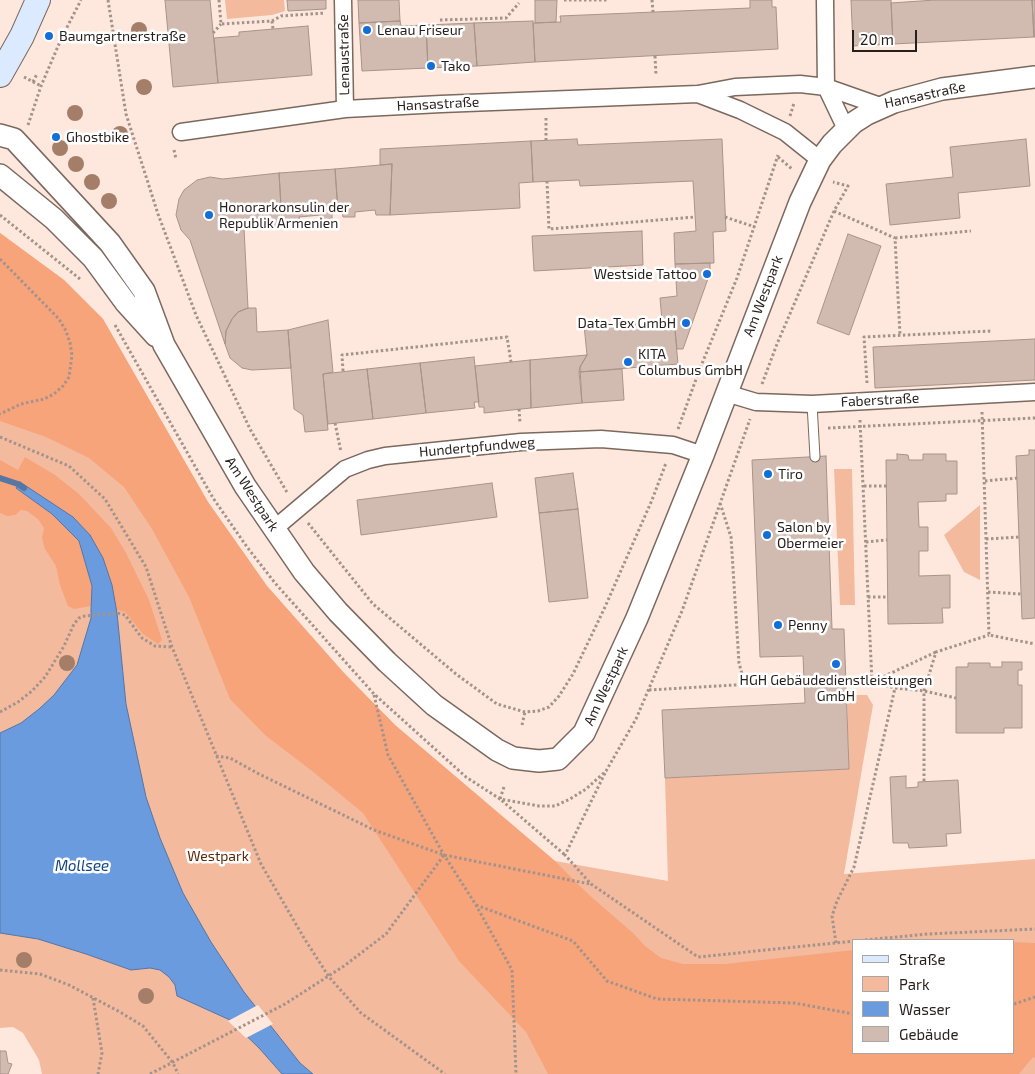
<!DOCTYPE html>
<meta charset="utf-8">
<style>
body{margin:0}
#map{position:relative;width:1035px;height:1074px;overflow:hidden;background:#fee8dd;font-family:"Exo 2",sans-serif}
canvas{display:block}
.legend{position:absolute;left:852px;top:939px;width:162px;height:115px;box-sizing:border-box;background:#fff;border:1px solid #a9a5a4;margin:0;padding:6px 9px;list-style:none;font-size:15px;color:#271f1c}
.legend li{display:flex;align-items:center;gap:10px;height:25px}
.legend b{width:25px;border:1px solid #a9a5a4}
.scale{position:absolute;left:852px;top:30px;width:65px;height:22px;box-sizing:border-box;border:2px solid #271f1c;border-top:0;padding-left:6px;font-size:15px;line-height:18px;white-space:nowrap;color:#271f1c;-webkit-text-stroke:4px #fff;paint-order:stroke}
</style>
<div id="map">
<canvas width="1035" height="1074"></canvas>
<ul class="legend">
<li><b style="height:6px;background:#dbeafe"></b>Straße</li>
<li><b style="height:14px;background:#f4ba9e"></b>Park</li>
<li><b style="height:14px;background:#6a9bdf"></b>Wasser</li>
<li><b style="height:14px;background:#d1bbb1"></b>Gebäude</li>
</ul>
<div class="scale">20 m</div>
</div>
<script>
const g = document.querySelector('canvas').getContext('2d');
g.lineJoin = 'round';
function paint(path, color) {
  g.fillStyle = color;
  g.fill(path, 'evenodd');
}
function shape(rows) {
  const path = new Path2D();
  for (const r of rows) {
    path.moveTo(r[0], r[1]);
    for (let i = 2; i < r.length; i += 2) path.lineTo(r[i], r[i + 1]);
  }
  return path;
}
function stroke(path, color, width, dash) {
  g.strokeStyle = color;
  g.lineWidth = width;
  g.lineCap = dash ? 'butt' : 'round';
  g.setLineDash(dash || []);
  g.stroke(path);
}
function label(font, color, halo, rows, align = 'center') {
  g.font = font + ' "Exo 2",sans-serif';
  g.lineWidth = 5;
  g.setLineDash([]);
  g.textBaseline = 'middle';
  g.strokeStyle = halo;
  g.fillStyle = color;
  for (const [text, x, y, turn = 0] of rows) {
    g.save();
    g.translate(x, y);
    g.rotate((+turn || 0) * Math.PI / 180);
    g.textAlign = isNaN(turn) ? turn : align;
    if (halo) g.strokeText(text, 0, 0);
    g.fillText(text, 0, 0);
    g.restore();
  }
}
paint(shape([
 [225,0,284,0,285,11,272,15,227,19],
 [0,233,64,280,103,319,208,502,267,586,344,673,395,725,555,861,668,881,665,778,849,769,847,695,867,695,873,705,844,874,1035,859,1035,1074,42,1074,39,1060,23,1033,13,1027,0,1028],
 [854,940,1014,940,1014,1053,854,1053],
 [834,469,852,469,855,605,840,605],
 [980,505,980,580,964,572,944,535]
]), '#f4ba9e');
paint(shape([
 [0,233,64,280,103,319,208,502,267,586,344,673,395,725,555,861,589,895,633,933,645,946,661,958,683,964,725,964,854,950,854,1053,1014,1053,1014,942,1035,943,1035,1058,1033,1057,1019,1074,548,1074,526,1032,459,961,363,813,312,771,265,735,230,699,189,597,152,529,124,487,89,458,46,437,0,421],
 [25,457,55,475,79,494,111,528,126,553,149,600,162,640,158,644,143,634,125,612,116,610,112,585,103,558,20,482,16,488,52,514,79,541,92,586,91,606,74,609,68,606,60,585,56,566,45,549,42,538,44,528,38,519,27,511,21,510,15,515,7,516,0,513,0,460,18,470]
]), '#f7a47a');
const water = shape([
 [20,482,73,517,90,535,103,558,112,585,117,613,126,704,146,797,160,838,183,893,211,942,244,992,300,1063,313,1074,282,1074,259,1048,230,1020,177,996,175,985,169,977,160,970,150,968,131,970,86,954,38,939,0,933,0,733,21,723,39,709,54,695,77,665,91,618,91,610,92,586,79,541,52,514,16,488,20,482]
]);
paint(water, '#6a9bdf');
stroke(water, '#5676a4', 1);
paint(shape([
 [258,1005,273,1024,246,1038,228,1021]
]), '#fee8dd');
stroke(shape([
 [0,478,18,484,24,488]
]), '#5676a4', 6);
const building = shape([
 [165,0,210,0,218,83,173,87,165,0],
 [287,0,326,0,326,9,288,11,287,0],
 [358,0,399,0,400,21,359,23,358,0],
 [535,0,557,0,556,22,535,23,535,0],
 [750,0,772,0,772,7,776,7,778,49,535,62,533,23,561,22,560,16,750,8,750,0],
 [851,0,891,0,893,44,853,46,851,0],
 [935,0,1032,0,1034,37,893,44,891,3,935,0],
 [1032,0,1035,0,1035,37,1034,37,1032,0],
 [400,21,401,26,426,25,428,68,362,71,359,23,400,21],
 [533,21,535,62,477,66,474,23,533,21],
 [474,23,477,66,428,68,426,25,474,23],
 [308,26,312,75,218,83,214,38,239,36,239,32,308,26],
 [577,139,578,145,722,139,726,231,713,232,714,263,675,264,674,233,696,231,693,181,580,186,579,180,533,182,531,141,577,139],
 [1026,139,1030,186,958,193,960,218,890,225,886,184,953,177,950,147,1026,139],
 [531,141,533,182,519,183,520,208,390,215,392,164,380,165,380,149,531,141],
 [392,164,390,215,376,215,375,210,355,212,355,217,343,217,342,211,338,211,335,169,392,164],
 [335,169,338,211,332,212,332,219,321,220,320,215,299,217,300,220,282,221,279,173,335,169],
 [279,173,282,225,244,228,248,308,238,312,232,319,226,331,225,344,190,240,181,230,176,215,179,199,184,190,197,180,210,177,223,179,279,173],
 [642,231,643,265,534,271,532,236,642,231],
 [848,234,881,246,849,335,817,323,848,234],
 [710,263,710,273,683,349,677,349,674,320,662,321,660,298,677,296,675,264,710,263],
 [248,308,256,308,257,332,288,330,291,368,252,370,242,368,230,358,225,344,226,331,232,319,238,312,248,308],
 [328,320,333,372,323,374,328,430,305,432,303,415,294,409,288,330,328,320],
 [674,320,678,364,579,372,580,367,587,355,584,325,674,320],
 [1035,339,1035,380,875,388,873,347,1035,339],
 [587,355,580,367,582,403,531,408,530,360,587,355],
 [474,357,479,402,474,402,475,408,426,413,420,363,474,357],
 [530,360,531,408,484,413,484,407,479,407,475,366,530,360],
 [420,363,426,413,373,419,367,369,420,363],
 [367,369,373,419,328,424,323,374,367,369],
 [622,369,624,400,582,403,579,372,622,369],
 [1029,450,1035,450,1035,618,1022,619,1016,456,1029,455,1029,450],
 [897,454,908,455,909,460,923,460,923,454,946,454,946,461,957,461,957,494,946,494,946,501,918,502,919,527,928,527,928,551,919,551,919,576,950,575,950,608,942,608,943,623,888,624,886,460,897,460,897,454],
 [826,456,832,629,844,629,849,769,665,778,662,710,805,703,803,656,760,657,752,460,826,456],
 [573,473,578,509,539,513,535,478,573,473],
 [492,483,497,517,361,535,357,500,492,483],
 [578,509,588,598,549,602,539,513,578,509],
 [1002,662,1022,662,1022,670,1018,670,1018,685,1022,685,1022,728,1004,728,1004,733,956,733,956,667,968,667,968,663,990,663,990,667,1002,667,1002,662],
 [906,776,906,788,918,787,918,782,958,780,961,833,946,834,947,846,909,848,908,843,893,843,890,777,906,776],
 [0,1051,6,1051,8,1063,12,1064,8,1074,0,1074,0,1051]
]);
paint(building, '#d1bbb1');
stroke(building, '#a8938a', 1);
const service = shape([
 [812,404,815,457]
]);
const minor = shape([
 [343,0,345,109],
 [825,0,826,87,846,129],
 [698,94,740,110,785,132,820,160],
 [181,132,345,109,441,104,698,94,735,87,800,84,826,87,883,107],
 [726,393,756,402,812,404,1035,392],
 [274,529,345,469,368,460,385,456,521,442,601,439,673,445,703,455]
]);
const tertiary = shape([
 [0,135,14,139,110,243,144,291,164,345,245,486,304,572,338,612,387,662,434,705,497,750,513,758,539,761,558,759,584,733,637,618,703,455,800,202,820,160,832,144,853,123,867,114,894,102,942,89,1035,77],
 [0,175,54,219,93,258,126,303,156,336]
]);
const secondary = shape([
 [0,75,22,36,38,0]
]);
stroke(service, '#7b685e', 11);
stroke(minor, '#7b685e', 19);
stroke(tertiary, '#7b685e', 24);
stroke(secondary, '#7b685e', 26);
stroke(shape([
 [108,0,126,114,158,214,196,315,250,429,288,494],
 [219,0,221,24,272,21,281,16,325,13],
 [564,0,609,0],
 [652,0,653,12],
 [440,20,506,18,519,3],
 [272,21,273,29],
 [213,33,221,24],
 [655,56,656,75],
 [24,77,41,86],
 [33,82,37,74],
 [790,116,794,103],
 [546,118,546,140],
 [28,125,41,86,62,37,81,0],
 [174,150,176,159],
 [778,157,792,169],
 [547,181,549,229,695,217],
 [834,211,895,238,900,335],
 [0,215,80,279],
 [725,217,755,227],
 [895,238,971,231],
 [0,259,59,319,66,331,70,343,72,355,69,377,63,386,54,394,44,399,21,404,0,414],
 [115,325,213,498,247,547,275,583,374,694,466,777,500,799,539,806,555,806,570,799,586,789,606,771,636,719,682,611,750,419],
 [343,371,342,355,507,337,511,362],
 [867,383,864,337,991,331],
 [762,384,777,344,834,211,848,186,833,182],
 [519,409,520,423],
 [982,412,989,635,1035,644],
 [860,420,872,682,936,652],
 [335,423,341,452],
 [828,428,1035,418],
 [678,429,699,371,737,278,778,155],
 [0,437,69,466,105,499,146,567,172,647,261,864,304,938,329,977,361,1013,445,1074],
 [985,481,1017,478],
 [864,486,887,486],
 [720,503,731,537,739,663,742,674,746,680,751,684],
 [308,523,373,604,456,674,497,704,525,712,538,711,549,707,559,696,573,674,605,607,652,500,666,463],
 [986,539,1019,537],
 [866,542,887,540],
 [988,592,1021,594],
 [868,597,888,597],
 [846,679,872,682,895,688,924,691,956,698],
 [649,690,803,681],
 [374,695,388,755,444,855,476,905,512,970,516,1074],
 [0,712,18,702,32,691,45,677,64,646,74,624,79,618,85,616,117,613,125,615,142,638,155,646,172,647],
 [522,725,525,712],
 [216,756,230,758,259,774,374,830,444,855,590,884],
 [605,773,565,855,591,884,698,957,854,941],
 [924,781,924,691,936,652,989,635],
 [504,787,500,799,565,855],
 [476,905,573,941,607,981,657,999,794,1003,854,1014],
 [865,940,928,934,1035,929],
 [836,943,832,916,837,901,854,867,895,688],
 [0,970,40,974,69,985,120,1012,143,1026,173,1063,178,1074],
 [93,998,102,1053,98,1074],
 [1014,1004,1035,997],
 [150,1074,285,1004,344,966,386,934,444,855]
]), '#a3938b', 3, [2.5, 2.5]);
stroke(service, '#fff', 9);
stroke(minor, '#fff', 16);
stroke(tertiary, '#fff', 21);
stroke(secondary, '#dbeafe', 24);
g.fillStyle = '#a47e68';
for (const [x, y] of [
 [139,30],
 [144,87],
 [75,113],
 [120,134],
 [60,148],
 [76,164],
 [92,182],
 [109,201],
 [67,663],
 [24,960],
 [146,996]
]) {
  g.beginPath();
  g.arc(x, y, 8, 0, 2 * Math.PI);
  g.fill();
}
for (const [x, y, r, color] of [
 [367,30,5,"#126fd8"],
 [49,36,5,"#126fd8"],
 [431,66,5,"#126fd8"],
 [56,137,5,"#126fd8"],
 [209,215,5,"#126fd8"],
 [707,274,5,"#126fd8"],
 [686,323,5,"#126fd8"],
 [628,362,5,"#126fd8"],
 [768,474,5,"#126fd8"],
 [767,535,5,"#126fd8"],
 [778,625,5,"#126fd8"],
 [836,664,5,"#126fd8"]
]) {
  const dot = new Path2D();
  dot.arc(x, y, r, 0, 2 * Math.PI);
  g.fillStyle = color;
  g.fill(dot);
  stroke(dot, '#fff', 2);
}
label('14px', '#271f1c', '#fff', [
 ["Lenau Friseur",377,30],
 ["Baumgartnerstraße",59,36],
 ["Tako",441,66],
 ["Ghostbike",66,137],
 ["Honorarkonsulin der",219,207],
 ["Republik Armenien",219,223],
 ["Westside Tattoo",697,274,"right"],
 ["Data-Tex GmbH",676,323,"right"],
 ["KITA",638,354],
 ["Columbus GmbH",638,370],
 ["Tiro",778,474],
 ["Salon by",777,527],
 ["Obermeier",777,543],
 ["Penny",788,625],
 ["HGH Gebäudedienstleistungen",836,680,"center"],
 ["GmbH",836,696,"center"]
], 'left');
label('14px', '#271f1c', '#fff', [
 ["Lenaustraße",344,55,-91],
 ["Hansastraße",925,95,-12],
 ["Hansastraße",438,104,-3],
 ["Am Westpark",763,296,-69],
 ["Faberstraße",880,400,-3],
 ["Hundertpfundweg",477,447,-5],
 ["Am Westpark",252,494,57],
 ["Am Westpark",606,686,-65]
]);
label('14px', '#5b2808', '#fff', [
 ["Westpark",218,856]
]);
label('italic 15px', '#154682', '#fff', [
 ["Mollsee",82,866]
]);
</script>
